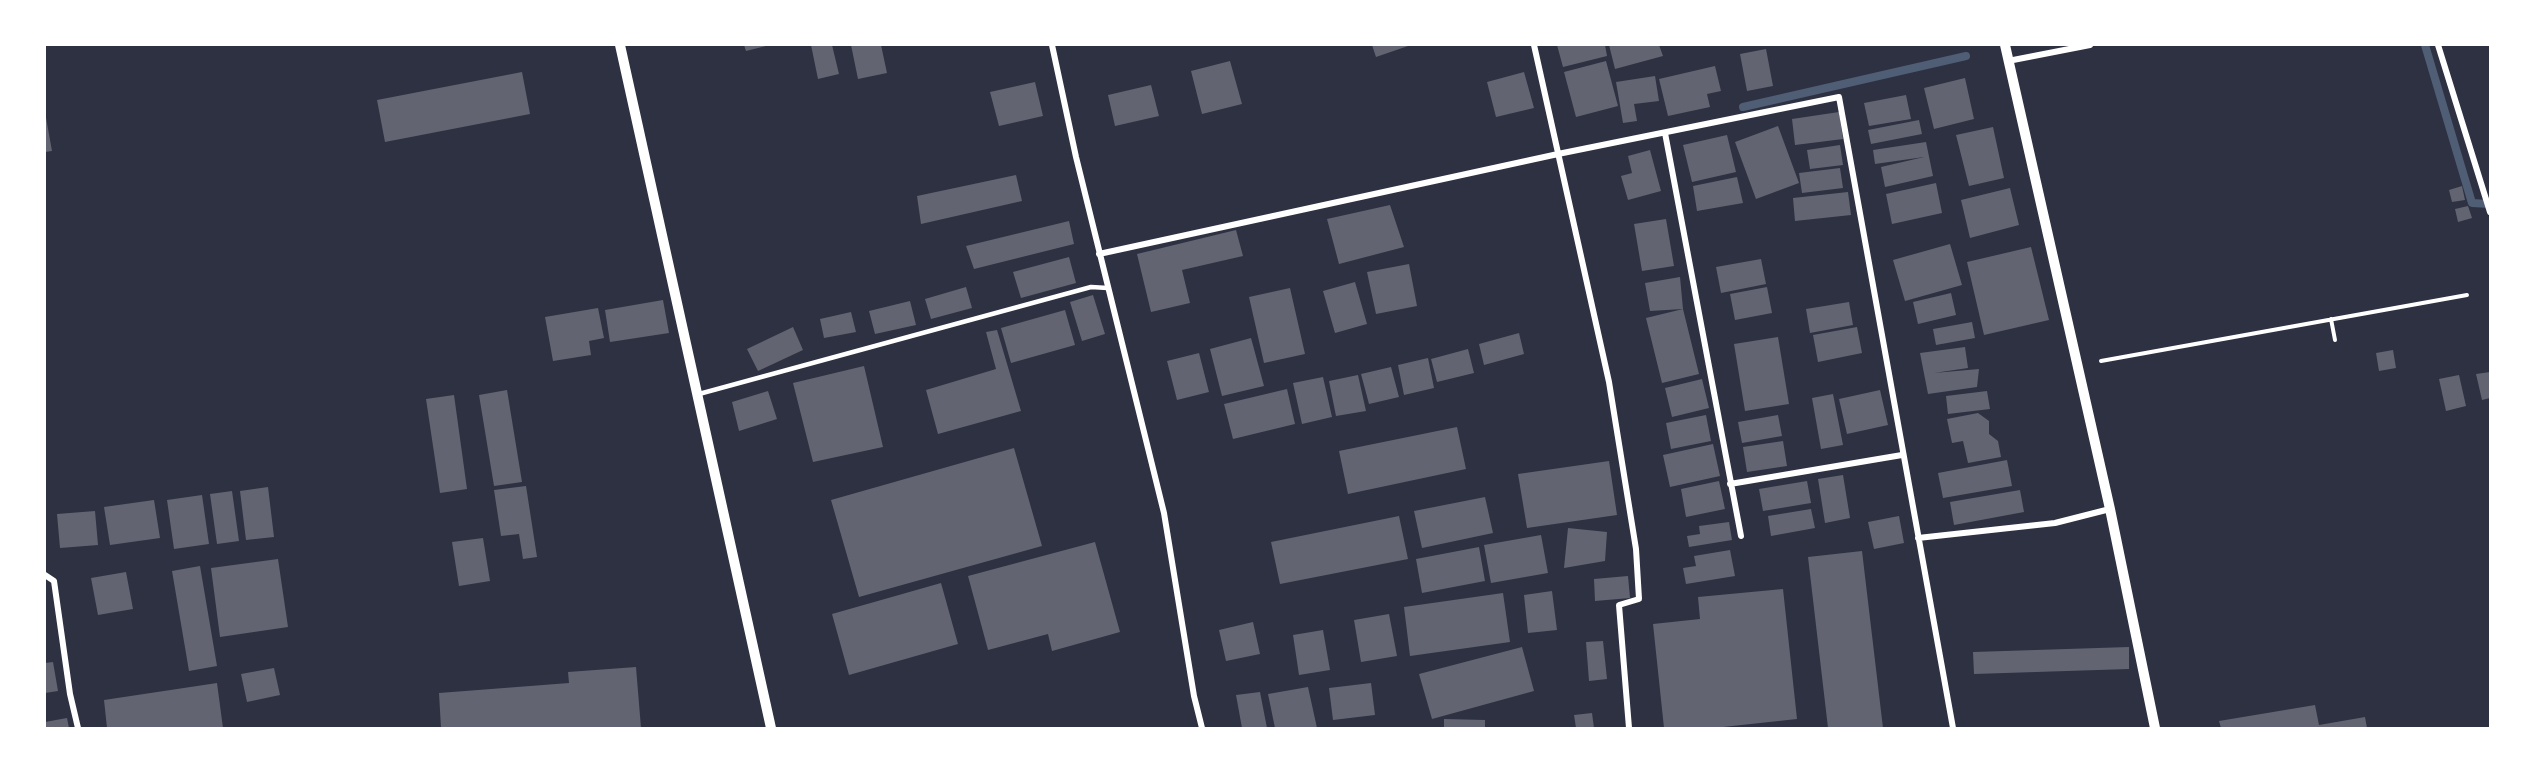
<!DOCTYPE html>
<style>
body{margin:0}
#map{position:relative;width:2535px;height:773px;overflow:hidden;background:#2d3142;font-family:"Roboto Serif",serif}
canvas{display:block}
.frame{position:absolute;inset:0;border:46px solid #fff;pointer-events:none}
</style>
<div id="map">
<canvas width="2535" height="773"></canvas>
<div class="frame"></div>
</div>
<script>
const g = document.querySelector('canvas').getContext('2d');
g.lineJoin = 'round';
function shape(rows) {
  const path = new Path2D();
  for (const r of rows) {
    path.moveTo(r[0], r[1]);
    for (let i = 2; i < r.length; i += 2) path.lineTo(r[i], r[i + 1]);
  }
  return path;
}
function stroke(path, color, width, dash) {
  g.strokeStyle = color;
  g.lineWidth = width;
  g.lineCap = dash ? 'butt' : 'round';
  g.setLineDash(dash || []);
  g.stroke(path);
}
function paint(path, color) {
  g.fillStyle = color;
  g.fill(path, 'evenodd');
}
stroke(shape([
 [2425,45,2472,203,2490,204],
 [1743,107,1966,56]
]), '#4f5d75', 8);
paint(shape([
 [744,45,766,45,766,46,746,51],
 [811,45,832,45,839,74,818,79],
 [851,45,881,45,887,73,858,79],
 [1372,45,1411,45,1376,57],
 [1557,45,1605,45,1607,56,1563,67],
 [1609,45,1659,45,1663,56,1615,69],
 [1766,49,1773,86,1747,91,1740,54],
 [1230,61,1242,104,1202,114,1191,71],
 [1606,61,1618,106,1576,117,1564,72],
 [1715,66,1721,91,1707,94,1710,107,1668,116,1659,79],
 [522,72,530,114,385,142,377,100],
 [1524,72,1534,108,1496,117,1487,82],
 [1655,76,1659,101,1634,104,1637,121,1623,123,1616,82],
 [1965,78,1974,119,1934,129,1924,88],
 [1035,82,1043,116,999,126,990,92],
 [1151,85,1159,116,1115,126,1108,95],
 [1906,95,1911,119,1869,126,1864,103],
 [45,112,52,151,45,152],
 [1839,112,1843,139,1795,145,1792,119],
 [1919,120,1922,134,1871,144,1868,130],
 [1778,126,1799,183,1756,199,1735,142],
 [1993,127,2004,178,1969,186,1956,135],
 [1727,135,1736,172,1692,182,1683,145],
 [1926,142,1933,176,1885,187,1881,167,1924,157,1875,164,1873,150],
 [1840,145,1843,165,1810,169,1807,150],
 [1650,150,1661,191,1628,200,1621,176,1632,173,1628,156],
 [1840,168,1843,188,1802,193,1799,173],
 [1016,175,1022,201,921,224,917,196],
 [1737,177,1743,203,1697,211,1693,186],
 [1936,183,1942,213,1892,224,1886,194],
 [2462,186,2465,200,2452,202,2449,190],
 [2010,188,2019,225,1970,238,1961,200],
 [1848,192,1851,215,1795,221,1793,198],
 [1390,205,1404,247,1339,264,1327,219],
 [2468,206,2472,218,2458,222,2455,209],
 [1666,219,1674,266,1642,271,1634,224],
 [1069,221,1074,244,974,269,966,246],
 [1236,230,1243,256,1182,270,1190,303,1151,312,1137,254],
 [1950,244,1962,285,1905,301,1893,260],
 [2031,247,2049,320,1984,335,1967,262],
 [1069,257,1076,283,1021,298,1013,272],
 [1761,259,1766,284,1721,293,1716,267],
 [1409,264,1417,306,1376,314,1367,272],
 [1680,277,1683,309,1699,374,1662,383,1646,318,1683,309,1650,311,1645,283],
 [1355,282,1367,324,1335,333,1323,291],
 [966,287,972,308,931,319,925,299],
 [1767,287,1772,313,1735,320,1730,294],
 [1290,288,1305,354,1264,363,1249,297],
 [1951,293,1956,315,1918,324,1913,302],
 [1093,295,1105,334,1082,341,1070,302],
 [663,300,669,333,610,342,605,310],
 [910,301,916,325,875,334,869,311],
 [1849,302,1853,325,1810,333,1806,309],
 [598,308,604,338,589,341,591,355,553,361,545,317],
 [1065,310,1075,345,1011,363,1001,328],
 [851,312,856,332,824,338,820,319],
 [1972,322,1975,338,1936,345,1933,329],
 [793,327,803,350,758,371,747,349],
 [1857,327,1862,353,1818,362,1813,335],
 [997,330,1021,411,938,434,926,390,996,369,986,332],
 [1519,333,1524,354,1484,365,1479,344],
 [1778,337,1789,404,1745,411,1734,344],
 [1251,338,1264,386,1222,396,1210,349],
 [1965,347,1968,368,1934,373,1979,369,1977,387,1928,394,1920,353],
 [1468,349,1474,373,1437,382,1431,359],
 [2393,350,2396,368,2379,371,2376,353],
 [1199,353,1209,392,1177,400,1167,361],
 [1428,358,1434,388,1404,395,1398,365],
 [864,366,883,447,813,462,793,383],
 [1391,367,1399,397,1369,404,1361,374],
 [2490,372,2490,398,2482,400,2476,374],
 [1358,375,1366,411,1336,416,1329,381],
 [2459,375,2466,406,2446,411,2439,379],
 [1323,377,1332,417,1302,424,1293,383],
 [1702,379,1709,408,1672,417,1665,388],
 [1287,389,1295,424,1233,439,1224,404],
 [507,390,522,482,494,486,479,395],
 [1880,390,1888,425,1847,434,1839,399],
 [768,391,777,419,739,431,732,402],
 [1987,391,1990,409,1948,414,1946,396],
 [1833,394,1843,445,1821,449,1812,398],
 [454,395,467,489,440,493,426,399],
 [1978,413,1989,421,1989,434,1998,441,2001,457,1968,463,1963,441,1952,443,1947,419],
 [1706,415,1711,441,1671,449,1666,423],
 [1778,415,1782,436,1742,443,1738,422],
 [1457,427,1466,469,1348,494,1339,451],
 [1783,441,1787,466,1747,472,1743,447],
 [1713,444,1720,476,1670,487,1663,455],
 [1014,448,1042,546,859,597,831,500],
 [2007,460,2012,486,1943,498,1938,473],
 [1609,461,1617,515,1527,528,1518,474],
 [1843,475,1850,518,1825,523,1818,479],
 [1719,481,1725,509,1686,517,1681,489],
 [1807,481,1811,503,1763,511,1759,489],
 [526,486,537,557,523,559,519,534,501,536,494,490],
 [268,487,274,537,246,540,240,491],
 [2020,490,2024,512,1954,525,1950,502],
 [232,491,239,541,217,544,210,494],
 [202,495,209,544,174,549,167,500],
 [1485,497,1493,533,1422,548,1414,511],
 [154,500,160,538,110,545,104,507],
 [1811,509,1815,528,1771,536,1768,516],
 [95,511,98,545,60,548,57,514],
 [1399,516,1408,559,1280,584,1271,542],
 [1899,516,1904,543,1874,549,1868,522],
 [1729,522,1732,540,1689,547,1687,536,1700,534,1699,526],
 [1568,528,1607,532,1605,561,1564,568],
 [1541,535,1548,573,1491,583,1484,545],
 [483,538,490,581,459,586,452,542],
 [1095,542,1120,632,1052,651,1048,634,988,650,968,576],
 [1479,547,1485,581,1422,593,1416,559],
 [1730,550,1735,576,1686,584,1683,568,1696,566,1694,556],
 [1862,551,1883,728,1828,728,1808,557],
 [278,559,288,627,220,637,211,568],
 [200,566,217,666,189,671,172,571],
 [126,572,133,609,98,615,91,578],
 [1628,576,1630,598,1595,601,1594,579],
 [941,583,958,644,849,675,832,614],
 [1783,589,1797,719,1714,728,1664,728,1653,624,1700,619,1698,597],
 [1552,591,1557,630,1528,633,1524,595],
 [1503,593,1510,642,1410,656,1404,607],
 [1389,614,1397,656,1361,662,1354,620],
 [1253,622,1260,654,1226,661,1219,630],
 [1323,630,1330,670,1299,675,1293,635],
 [1603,641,1607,679,1589,681,1586,642],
 [1522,647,1534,691,1432,719,1419,674],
 [2129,647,2129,669,1974,674,1973,652],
 [53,662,58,691,45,693,45,663],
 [636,667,641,728,441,728,439,693,569,683,568,672],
 [274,668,280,695,247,702,241,674],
 [217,683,223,728,107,728,104,700],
 [1371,683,1375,715,1333,720,1329,688],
 [1308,687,1317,728,1275,728,1268,694],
 [1260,692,1267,728,1242,728,1236,695],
 [2315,705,2319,725,2365,717,2367,728,2221,728,2219,721],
 [1592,713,1594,728,1576,728,1574,715],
 [67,718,69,728,45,728,45,722],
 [1444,719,1485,720,1485,728,1444,728]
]), '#626471');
stroke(shape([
 [2331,319,2335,340],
 [2101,361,2467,295]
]), '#fff', 4);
stroke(shape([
 [699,394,1091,287,1108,288]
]), '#fff', 4.5);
stroke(shape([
 [1052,45,1076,157,1164,513,1194,696,1202,728],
 [1534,45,1609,382,1636,549,1639,599,1619,605,1629,728],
 [2438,45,2490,212],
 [2008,61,2090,45],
 [1665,133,1741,536],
 [1099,254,1558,154,1839,97,1953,728],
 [1730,484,1902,455],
 [1918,538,2055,523,2110,509],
 [45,575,54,581,70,694,78,728]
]), '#fff', 6);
stroke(shape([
 [620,45,771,728],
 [2005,45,2110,509,2155,728]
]), '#fff', 10);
</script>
